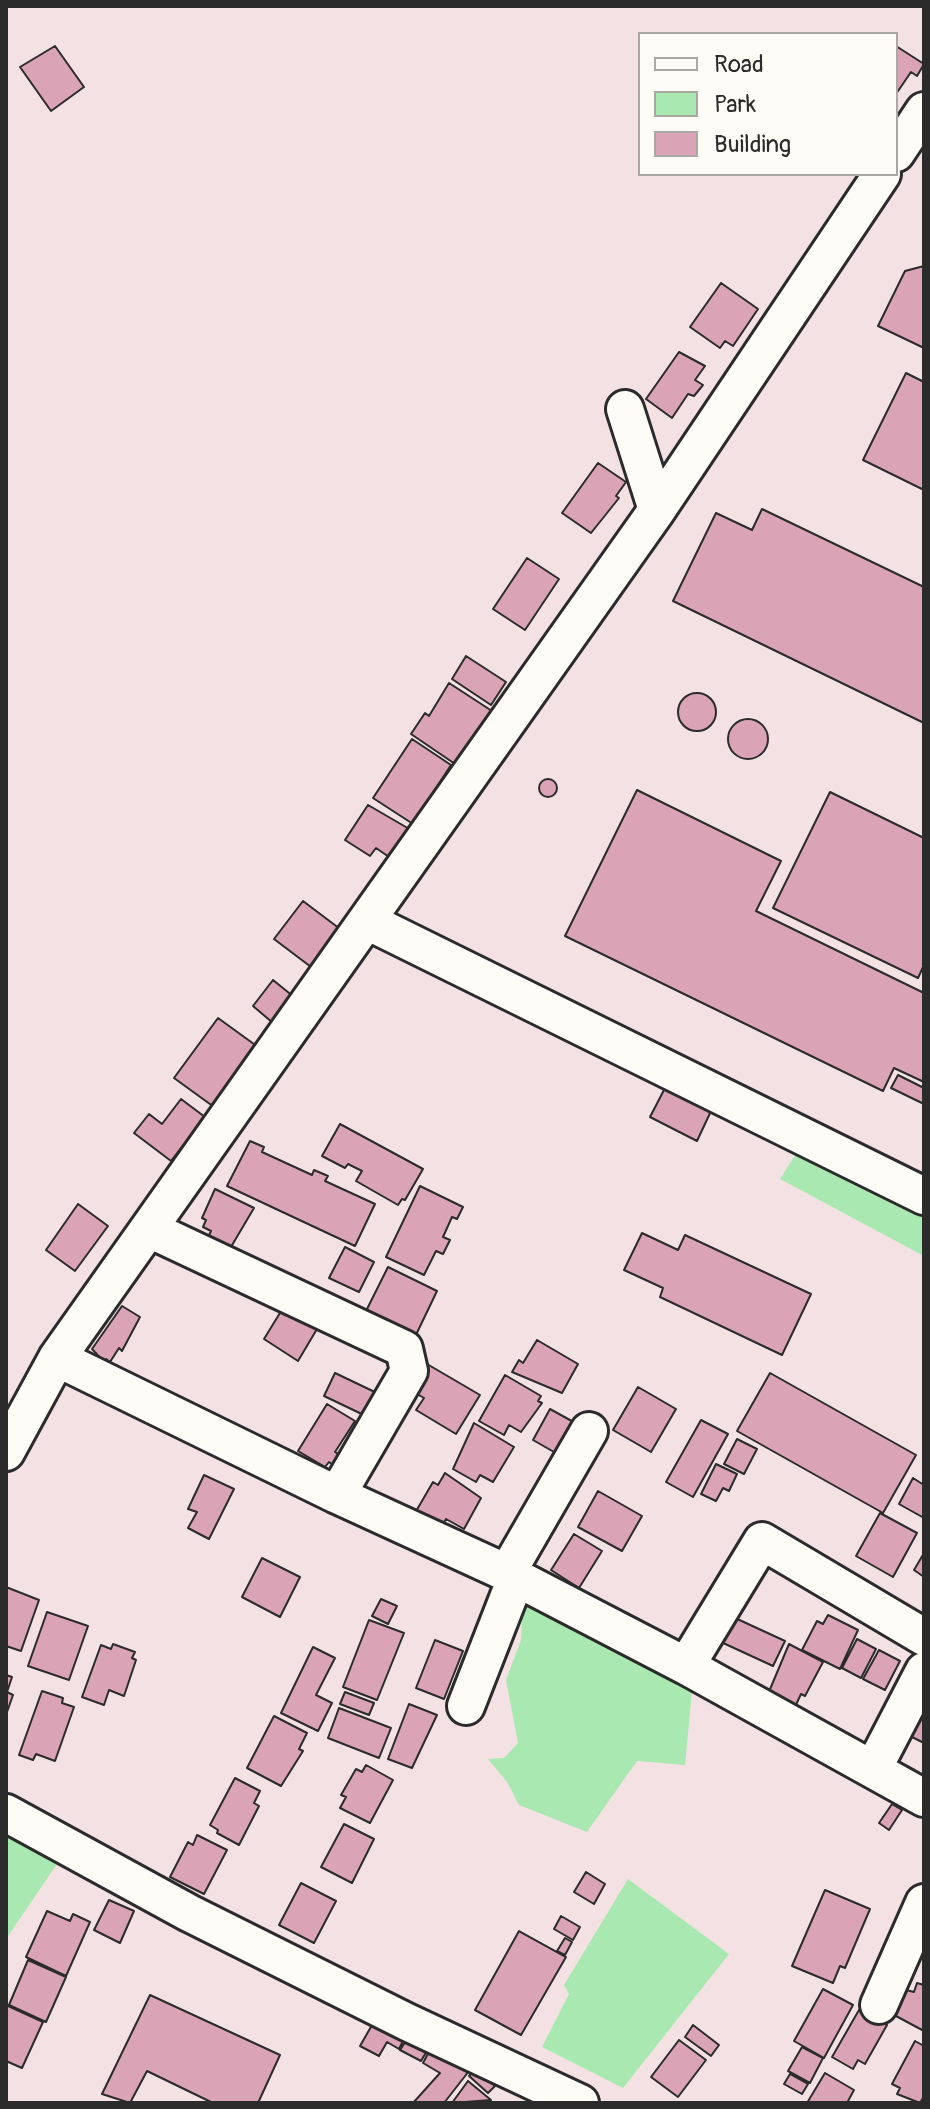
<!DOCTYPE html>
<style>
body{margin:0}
#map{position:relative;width:930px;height:2109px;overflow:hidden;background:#f3e1e4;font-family:Pangolin,sans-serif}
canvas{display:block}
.frame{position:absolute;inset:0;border:8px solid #2b2b2b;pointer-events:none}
.legend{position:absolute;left:638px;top:32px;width:260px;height:144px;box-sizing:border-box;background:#fdfcf7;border:2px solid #a9a8a5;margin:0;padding:10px 14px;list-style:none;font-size:24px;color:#2b2b2b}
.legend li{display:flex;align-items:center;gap:16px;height:40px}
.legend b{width:40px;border:2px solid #a9a8a5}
</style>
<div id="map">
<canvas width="930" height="2109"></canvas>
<div class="frame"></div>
<ul class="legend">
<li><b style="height:10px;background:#fdfcf7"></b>Road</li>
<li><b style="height:22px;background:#a9e9b1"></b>Park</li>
<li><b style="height:22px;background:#dba3b6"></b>Building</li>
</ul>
</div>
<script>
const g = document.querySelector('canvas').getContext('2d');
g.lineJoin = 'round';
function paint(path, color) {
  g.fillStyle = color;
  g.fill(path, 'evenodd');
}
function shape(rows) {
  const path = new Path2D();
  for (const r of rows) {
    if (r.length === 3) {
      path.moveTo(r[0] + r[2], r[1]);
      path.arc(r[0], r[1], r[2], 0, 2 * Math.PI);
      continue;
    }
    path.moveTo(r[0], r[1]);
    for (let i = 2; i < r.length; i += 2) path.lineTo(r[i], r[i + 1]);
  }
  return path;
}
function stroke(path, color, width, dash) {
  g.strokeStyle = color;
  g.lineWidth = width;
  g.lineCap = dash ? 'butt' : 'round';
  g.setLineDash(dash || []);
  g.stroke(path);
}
paint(shape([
 [799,1149,924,1211,924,1256,780,1179],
 [523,1593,692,1691,685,1765,637,1761,587,1832,519,1805,507,1782,488,1759,504,1758,518,1743,506,1680,521,1640],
 [6,1822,61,1858,6,1939],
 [628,1879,729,1954,623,2088,542,2047,569,1994,564,1985]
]), '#a9e9b1');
const building = shape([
 [55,46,84,87,51,111,20,67,55,46],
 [896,46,924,64,917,76,911,72,896,94,896,46],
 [924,266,924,348,878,326,905,271,924,266],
 [721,283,758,309,733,346,725,341,720,348,690,327,721,283],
 [679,352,705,366,695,380,703,385,694,396,688,394,672,418,646,399,679,352],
 [906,373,924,382,924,490,863,460,906,373],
 [598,463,626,482,616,496,619,498,591,533,562,513,598,463],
 [762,509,924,587,924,723,673,601,716,513,752,530,762,509],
 [527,558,559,579,525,630,493,609,527,558],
 [466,656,506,682,491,705,452,679,466,656],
 [449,683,492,711,458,766,411,734,425,713,429,716,449,683],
 [697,712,19],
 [748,739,20],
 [412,739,451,765,413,824,373,798,412,739],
 [548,788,9],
 [637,790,781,861,756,911,924,993,924,1082,894,1068,883,1091,565,936,637,790],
 [830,792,924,838,924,965,918,978,773,908,830,792],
 [368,805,411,830,392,859,376,848,370,856,345,840,368,805],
 [303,901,344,932,315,970,274,939,303,901],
 [273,980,294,997,273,1023,253,1006,273,980],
 [218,1018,258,1047,214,1107,174,1078,218,1018],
 [898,1075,924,1088,924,1104,891,1088,898,1075],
 [665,1088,711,1111,697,1141,650,1117,665,1088],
 [181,1099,205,1117,171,1161,134,1133,149,1114,162,1124,181,1099],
 [340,1124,423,1169,405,1200,402,1199,398,1205,356,1181,362,1171,348,1164,345,1168,322,1156,340,1124],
 [250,1141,264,1147,262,1152,312,1175,314,1170,328,1176,325,1181,375,1204,355,1246,227,1186,250,1141],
 [420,1186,463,1207,457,1219,452,1217,443,1237,450,1240,443,1254,436,1251,424,1275,386,1257,420,1186],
 [215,1189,254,1208,228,1252,206,1241,211,1231,203,1227,206,1220,202,1218,215,1189],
 [78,1204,108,1226,75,1271,46,1250,78,1204],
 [642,1233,678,1250,685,1235,811,1294,782,1355,660,1297,663,1288,624,1270,642,1233],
 [345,1247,374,1262,359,1292,329,1278,345,1247],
 [388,1267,437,1291,414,1339,364,1315,388,1267],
 [122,1306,140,1317,122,1351,119,1348,110,1362,106,1359,104,1362,92,1349,122,1306],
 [283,1308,317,1329,298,1361,264,1339,283,1308],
 [537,1340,578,1364,562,1393,512,1372,519,1360,523,1363,537,1340],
 [427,1364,480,1395,456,1434,416,1410,424,1398,412,1391,427,1364],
 [335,1373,379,1394,368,1417,324,1396,335,1373],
 [770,1373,916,1455,883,1513,737,1431,770,1373],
 [505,1375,541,1396,538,1401,542,1403,521,1432,509,1425,504,1435,479,1421,505,1375],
 [638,1387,676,1409,651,1452,613,1430,638,1387],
 [327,1404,355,1421,335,1452,343,1457,336,1467,329,1462,325,1467,298,1451,327,1404],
 [550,1409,579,1425,561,1456,533,1440,550,1409],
 [701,1420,728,1434,693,1497,666,1482,701,1420],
 [474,1423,514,1447,493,1482,480,1475,476,1482,453,1469,474,1423],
 [737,1439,757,1449,744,1474,724,1464,737,1439],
 [716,1464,737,1474,729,1491,723,1488,716,1501,701,1494,716,1464],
 [445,1473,481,1498,464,1529,446,1519,440,1528,415,1513,433,1482,438,1485,445,1473],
 [204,1475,234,1489,209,1539,188,1528,197,1512,188,1509,204,1475],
 [913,1478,924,1485,924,1518,899,1504,913,1478],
 [598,1491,642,1516,622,1551,578,1527,598,1491],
 [880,1513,917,1533,893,1577,856,1556,880,1513],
 [574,1534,602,1551,579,1588,551,1570,574,1534],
 [924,1553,924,1577,914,1570,924,1553],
 [262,1558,300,1577,280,1617,242,1597,262,1558],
 [6,1587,39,1600,21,1651,6,1646,6,1587],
 [381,1599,397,1606,388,1624,372,1616,381,1599],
 [47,1612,88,1626,69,1680,28,1666,47,1612],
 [828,1615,858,1630,840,1669,802,1650,817,1621,823,1624,828,1615],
 [733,1617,785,1641,773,1666,721,1642,733,1617],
 [369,1620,404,1633,377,1700,343,1687,369,1620],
 [857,1639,876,1649,861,1678,842,1668,857,1639],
 [435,1640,463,1651,444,1699,416,1688,435,1640],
 [113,1644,135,1652,132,1658,136,1660,124,1696,109,1690,104,1705,82,1697,101,1645,111,1649,113,1644],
 [789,1644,823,1662,805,1696,801,1694,794,1709,768,1694,789,1644],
 [313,1647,335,1658,316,1695,332,1703,318,1731,281,1713,313,1647],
 [879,1650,900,1661,885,1690,863,1679,879,1650],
 [6,1675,12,1677,7,1692,13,1695,7,1712,6,1675],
 [42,1691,63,1698,62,1703,74,1707,55,1761,36,1754,33,1760,19,1755,42,1691],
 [345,1692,374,1703,369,1715,340,1704,345,1692],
 [409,1704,437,1715,412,1768,388,1759,409,1704],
 [339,1708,391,1728,379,1758,328,1738,339,1708],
 [924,1708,924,1743,906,1734,924,1708],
 [274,1716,307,1733,299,1749,303,1751,281,1786,247,1768,274,1716],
 [366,1765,393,1780,370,1823,340,1808,346,1797,341,1795,356,1769,362,1772,366,1765],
 [235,1778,260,1791,254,1803,259,1806,239,1845,217,1833,218,1830,210,1825,235,1778],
 [892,1804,902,1810,889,1830,879,1823,892,1804],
 [344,1824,374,1839,352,1883,321,1867,344,1824],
 [197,1835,227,1850,204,1894,170,1877,188,1842,193,1845,197,1835],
 [586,1872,605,1884,594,1904,574,1892,586,1872],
 [301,1883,336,1901,314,1943,279,1925,301,1883],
 [825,1890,870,1909,845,1968,840,1966,833,1983,792,1966,825,1890],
 [109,1900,134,1911,120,1943,94,1930,109,1900],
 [47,1911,70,1921,73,1914,90,1922,66,1976,26,1957,47,1911],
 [561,1916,580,1927,573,1940,554,1929,561,1916],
 [519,1931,566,1957,521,2035,475,2010,519,1931],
 [565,1938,572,1942,565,1955,557,1951,565,1938],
 [28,1960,66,1977,46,2022,9,2005,28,1960],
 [917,1983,924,1985,924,2031,896,2016,906,1990,914,1992,917,1983],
 [823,1989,853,2005,824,2058,794,2041,823,1989],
 [150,1995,280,2055,258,2103,213,2103,147,2071,130,2103,102,2094,150,1995],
 [6,2005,43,2022,22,2068,6,2061,6,2005],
 [859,2010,887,2025,865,2064,858,2060,853,2069,832,2057,859,2010],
 [376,2018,406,2035,399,2049,387,2042,379,2056,360,2046,376,2018],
 [693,2025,719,2045,711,2056,685,2037,693,2025],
 [408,2038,428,2049,421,2061,400,2050,408,2038],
 [679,2040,706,2060,678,2097,651,2077,679,2040],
 [915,2041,924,2046,924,2096,920,2103,897,2094,900,2088,892,2084,915,2041],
 [802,2047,823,2058,810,2083,788,2071,802,2047],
 [431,2048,469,2071,444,2103,413,2103,440,2073,423,2063,431,2048],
 [476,2069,495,2086,488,2093,469,2076,476,2069],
 [825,2073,854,2090,847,2103,807,2103,825,2073],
 [790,2074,808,2084,802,2094,784,2084,790,2074],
 [468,2081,491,2100,452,2103,468,2081]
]);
paint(building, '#dba3b6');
stroke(building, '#2b2b2b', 2);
const street = shape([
 [896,153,924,111],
 [625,409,657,510],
 [367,921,924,1196],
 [149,1229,404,1349,409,1371,337,1495],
 [57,1358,337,1495,507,1573,686,1666,924,1798],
 [6,1452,57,1358,657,510,882,174],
 [507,1573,589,1431],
 [686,1666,762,1541,924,1637],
 [466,1706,516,1578],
 [873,1769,924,1671],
 [6,1813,189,1913,407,2022,580,2103],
 [879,2005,924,1903]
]);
stroke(street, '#2b2b2b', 42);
stroke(street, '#fdfcf7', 36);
</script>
